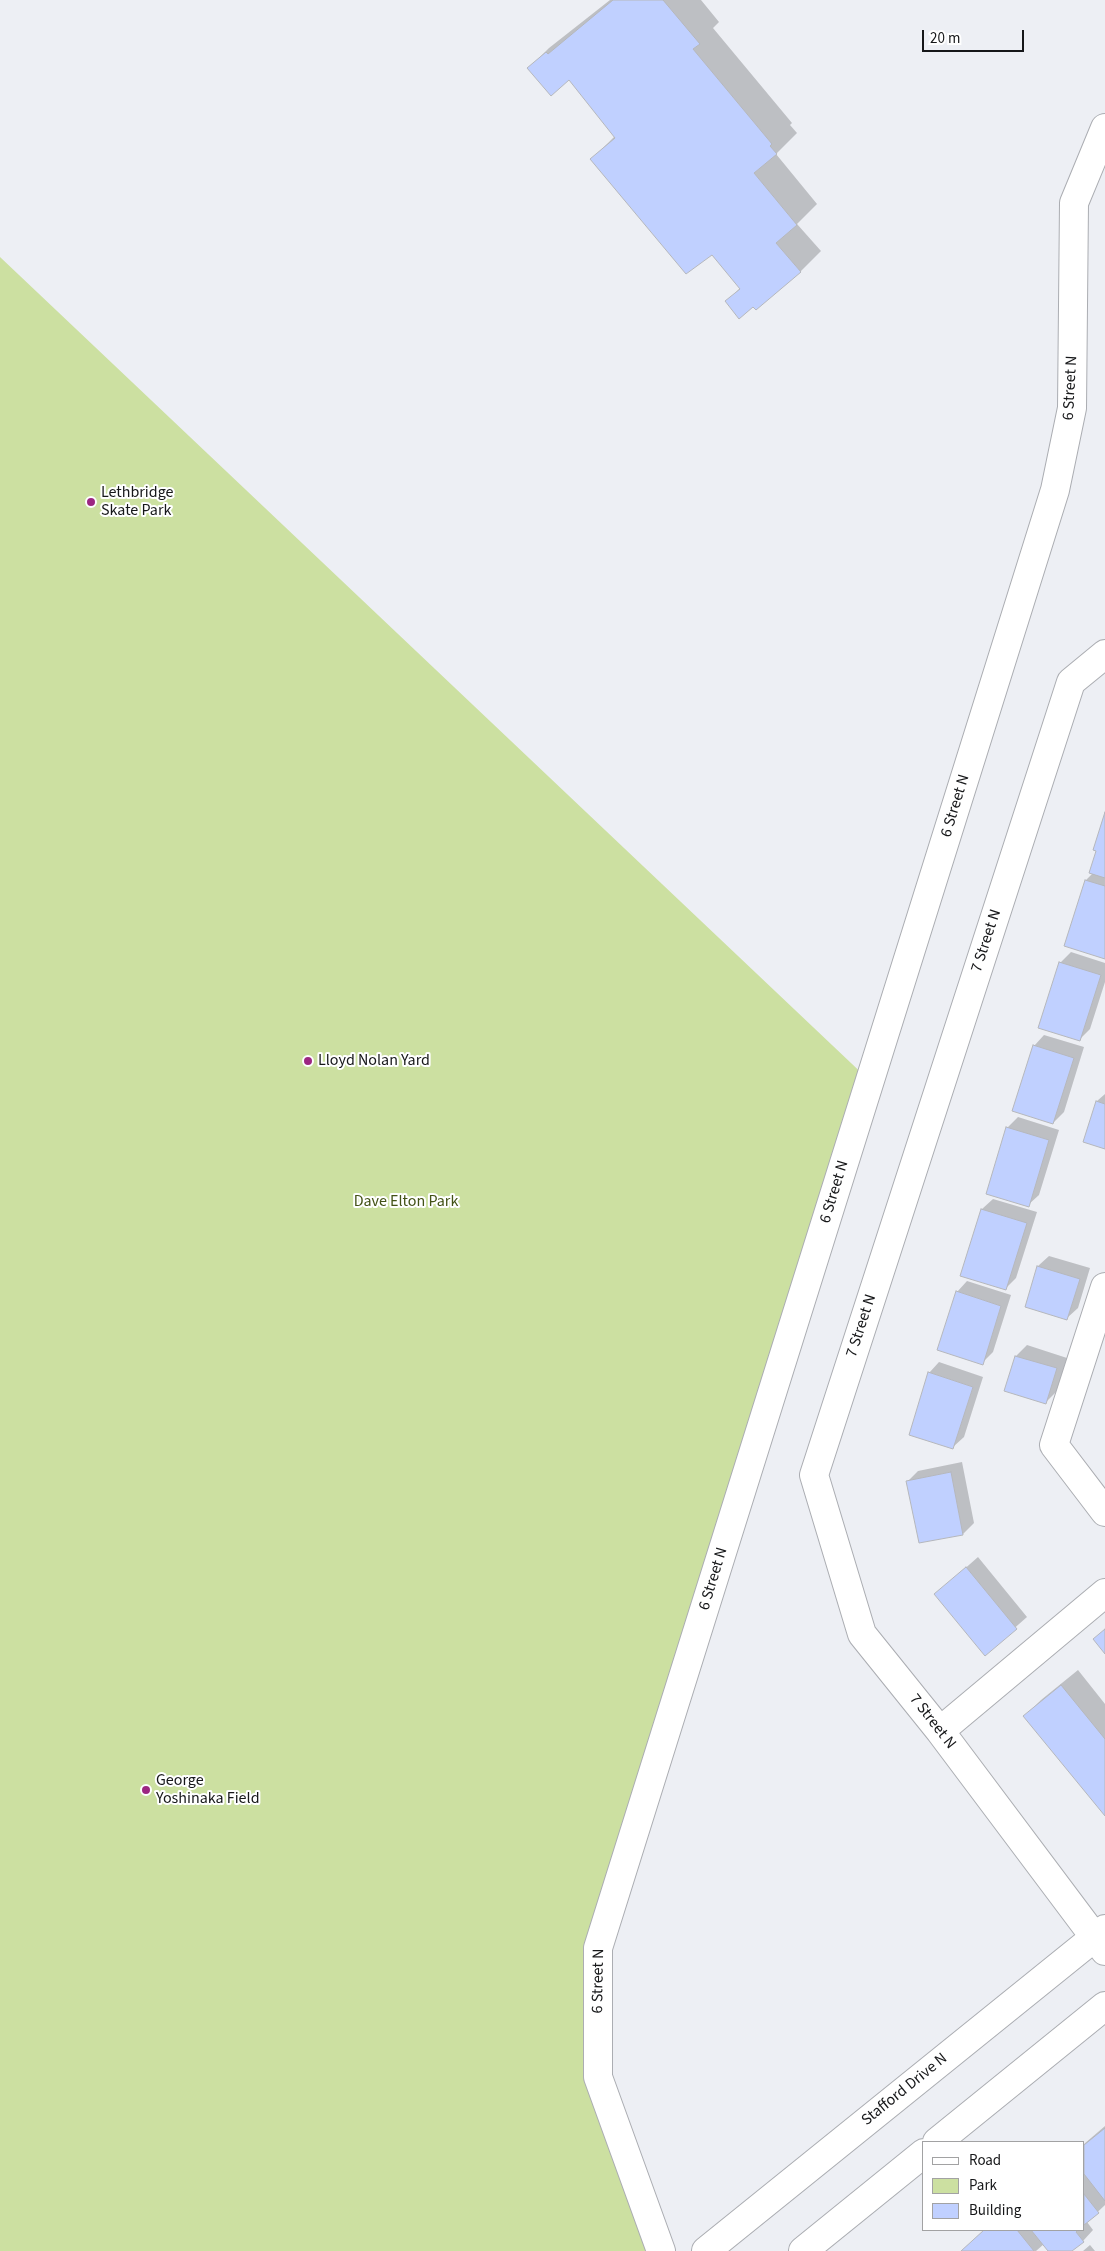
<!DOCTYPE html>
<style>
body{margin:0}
#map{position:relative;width:1105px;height:2251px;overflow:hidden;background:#edeff4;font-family:"Source Sans 3",sans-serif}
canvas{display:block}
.legend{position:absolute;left:922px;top:2141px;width:162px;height:90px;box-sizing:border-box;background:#fff;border:1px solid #a2a2a3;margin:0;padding:6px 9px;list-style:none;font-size:15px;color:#161719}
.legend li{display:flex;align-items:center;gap:10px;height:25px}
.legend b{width:25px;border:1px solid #a2a2a3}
.scale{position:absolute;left:922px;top:30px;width:102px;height:22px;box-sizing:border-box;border:2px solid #161719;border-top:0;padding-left:6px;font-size:15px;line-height:18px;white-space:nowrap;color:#161719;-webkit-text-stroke:4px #fff;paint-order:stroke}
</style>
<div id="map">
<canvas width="1105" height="2251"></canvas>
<ul class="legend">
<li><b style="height:6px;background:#fff"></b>Road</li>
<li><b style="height:14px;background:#cce0a1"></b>Park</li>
<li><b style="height:14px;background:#c0d0ff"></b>Building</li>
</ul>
<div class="scale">20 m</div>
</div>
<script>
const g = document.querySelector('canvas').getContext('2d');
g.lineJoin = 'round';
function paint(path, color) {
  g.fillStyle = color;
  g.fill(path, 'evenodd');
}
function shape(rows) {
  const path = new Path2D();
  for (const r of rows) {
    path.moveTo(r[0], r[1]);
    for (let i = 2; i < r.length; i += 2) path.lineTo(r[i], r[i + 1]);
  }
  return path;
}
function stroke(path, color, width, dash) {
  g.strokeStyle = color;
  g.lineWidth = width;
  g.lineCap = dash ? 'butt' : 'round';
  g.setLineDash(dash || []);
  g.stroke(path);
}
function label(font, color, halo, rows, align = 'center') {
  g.font = font + ' "Source Sans 3",sans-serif';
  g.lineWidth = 4;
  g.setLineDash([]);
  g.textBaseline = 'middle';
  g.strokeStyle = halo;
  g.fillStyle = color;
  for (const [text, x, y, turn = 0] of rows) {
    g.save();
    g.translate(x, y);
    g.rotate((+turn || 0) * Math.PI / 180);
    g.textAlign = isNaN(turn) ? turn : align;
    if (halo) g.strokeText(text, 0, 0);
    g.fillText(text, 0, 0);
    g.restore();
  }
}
paint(shape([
 [0,257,870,1081,598,1948,598,2077,661,2251,0,2251]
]), '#cce0a1');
paint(shape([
 [610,0,701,0,719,22,713,28,792,123,790,125,797,133,776,154,817,204,797,224,821,251,801,271,756,308,753,305,726,302,740,288,712,254,592,159,615,136,570,79,529,68,549,48],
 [1105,817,1105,957,1086,880,1093,873],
 [1071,952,1105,963,1105,982,1090,1029,1079,1040,1060,963],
 [1044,1035,1084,1047,1064,1112,1053,1123,1034,1046],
 [1105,1094,1105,1148,1097,1101],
 [1018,1117,1059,1130,1039,1195,1028,1205,1007,1128],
 [993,1199,1037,1212,1016,1278,1005,1289,982,1209],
 [1049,1256,1090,1268,1078,1308,1067,1318,1026,1306,1038,1266],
 [967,1281,1011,1295,993,1352,982,1363,957,1292],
 [1027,1345,1067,1358,1056,1392,1045,1403,1005,1390,1016,1356],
 [939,1362,983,1377,964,1437,953,1447,929,1373],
 [962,1462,974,1523,963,1534,920,1542,908,1481,918,1471],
 [978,1557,1027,1617,985,1654,936,1594],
 [1078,1670,1105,1704,1105,1814,1025,1716,1041,1700],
 [1105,2126,1105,2205,1087,2222,1093,2230,1083,2241,1070,2251,1050,2251,1044,2244,1036,2251,961,2251,985,2230,1084,2230,1084,2144],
 [1090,2245,1095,2251,1083,2251]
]), '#0003');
const building = shape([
 [613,0,663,0,700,44,693,49,772,144,770,146,777,154,754,173,797,225,776,243,801,272,756,310,753,307,739,319,725,301,740,289,712,255,686,274,590,159,615,138,569,80,551,96,527,68,546,52,548,54,613,0],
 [1105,812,1105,878,1089,873,1096,851,1093,850,1105,812],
 [1085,880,1105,886,1105,959,1064,946,1085,880],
 [1059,962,1101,975,1080,1041,1038,1028,1059,962],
 [1033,1045,1074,1058,1053,1124,1012,1111,1033,1045],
 [1096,1101,1105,1104,1105,1149,1083,1142,1096,1101],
 [1006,1127,1049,1140,1029,1207,986,1194,1006,1127],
 [981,1209,1027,1223,1006,1290,960,1276,981,1209],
 [1037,1266,1080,1279,1067,1320,1025,1307,1037,1266],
 [956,1291,1001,1306,983,1365,937,1350,956,1291],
 [1015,1356,1057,1368,1046,1404,1004,1391,1015,1356],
 [928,1372,973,1387,953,1449,909,1435,928,1372],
 [951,1472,963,1535,919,1543,906,1481,951,1472],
 [966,1567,1017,1629,985,1656,934,1594,966,1567],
 [1105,1629,1105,1654,1093,1639,1105,1629],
 [1061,1685,1105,1739,1105,1816,1023,1716,1061,1685],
 [1105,2128,1105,2201,1084,2174,1084,2145,1105,2128],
 [1084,2194,1099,2213,1084,2225,1084,2194],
 [984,2230,1017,2230,1034,2251,961,2251,984,2230],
 [1031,2230,1078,2230,1076,2232,1084,2242,1072,2251,1048,2251,1031,2230]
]);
paint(building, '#c0d0ff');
stroke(building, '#b5b7bc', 1);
const minor = shape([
 [1105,654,1071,682,814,1475,862,1634,940,1731,1105,1951],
 [1105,1287,1054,1445,1105,1512],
 [940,1731,1105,1593],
 [661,2251,598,2077,598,1948,1055,490,1072,408,1074,203,1105,128]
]);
const major = shape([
 [937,2142,1105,2006],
 [706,2251,1105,1929],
 [803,2251,924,2153]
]);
stroke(minor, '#abadb2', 30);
stroke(major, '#abadb2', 30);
stroke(minor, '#fff', 28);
stroke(major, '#fff', 28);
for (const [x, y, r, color] of [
 [91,502,5,"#9c2782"],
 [308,1061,5,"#9c2782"],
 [146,1790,5,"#9c2782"]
]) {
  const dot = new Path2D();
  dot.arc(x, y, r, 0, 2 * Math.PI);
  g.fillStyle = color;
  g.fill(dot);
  stroke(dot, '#fff', 2);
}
label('16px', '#161719', '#fff', [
 ["6 Street N",1071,388,-87],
 ["6 Street N",956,806,-73],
 ["7 Street N",987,941,-72],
 ["6 Street N",835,1192,-73],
 ["7 Street N",862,1326,-72],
 ["6 Street N",714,1579,-73],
 ["7 Street N",932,1722,52],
 ["6 Street N",599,1981,-89],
 ["Stafford Drive N",905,2090,-39]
]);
label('16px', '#161719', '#fff', [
 ["Lethbridge",101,493],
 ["Skate Park",101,511],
 ["Lloyd Nolan Yard",318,1061],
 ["George",156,1781],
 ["Yoshinaka Field",156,1799]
], 'left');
label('16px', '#435216', '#fff', [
 ["Dave Elton Park",406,1202]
]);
</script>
